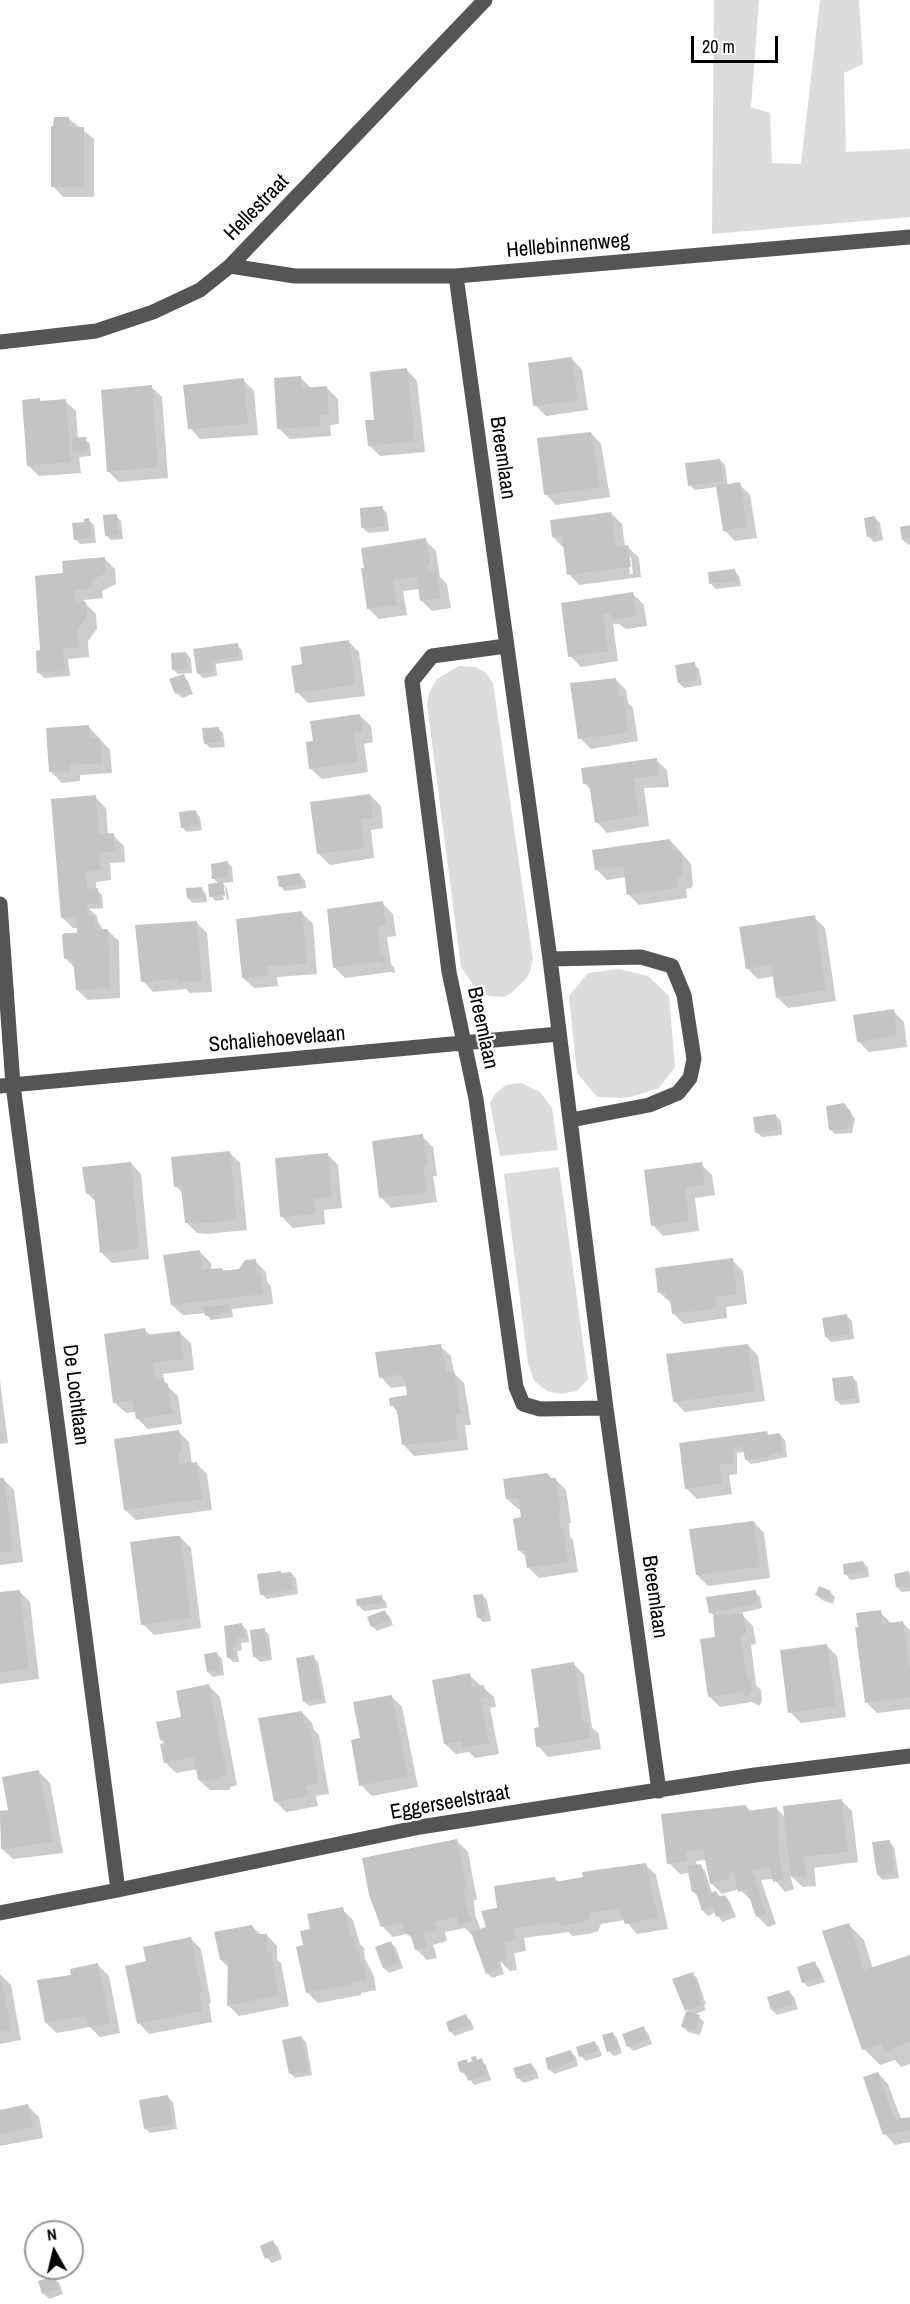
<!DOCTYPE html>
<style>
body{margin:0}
#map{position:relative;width:910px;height:2304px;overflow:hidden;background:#fff;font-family:"Archivo Narrow",sans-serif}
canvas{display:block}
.north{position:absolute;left:24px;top:2220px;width:60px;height:60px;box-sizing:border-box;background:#fff;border:2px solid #999;border-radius:50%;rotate:352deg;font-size:16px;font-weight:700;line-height:24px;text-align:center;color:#000}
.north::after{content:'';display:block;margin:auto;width:21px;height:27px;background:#000;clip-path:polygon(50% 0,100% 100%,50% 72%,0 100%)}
.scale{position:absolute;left:691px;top:36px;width:87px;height:27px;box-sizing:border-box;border:3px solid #000;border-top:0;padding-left:8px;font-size:18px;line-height:21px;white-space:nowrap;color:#000;-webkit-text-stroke:4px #fff;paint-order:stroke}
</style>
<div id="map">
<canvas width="910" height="2304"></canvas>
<div class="north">N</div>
<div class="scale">20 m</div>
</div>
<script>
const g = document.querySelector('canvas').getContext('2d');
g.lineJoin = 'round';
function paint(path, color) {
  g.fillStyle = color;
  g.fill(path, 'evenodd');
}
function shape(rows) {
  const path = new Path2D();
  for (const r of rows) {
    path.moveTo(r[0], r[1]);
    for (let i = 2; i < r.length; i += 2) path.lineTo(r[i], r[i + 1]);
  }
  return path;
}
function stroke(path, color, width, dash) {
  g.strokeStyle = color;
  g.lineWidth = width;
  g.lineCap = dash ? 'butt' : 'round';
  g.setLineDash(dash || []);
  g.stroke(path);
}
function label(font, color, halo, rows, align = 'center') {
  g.font = font + ' "Archivo Narrow",sans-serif';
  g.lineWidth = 4.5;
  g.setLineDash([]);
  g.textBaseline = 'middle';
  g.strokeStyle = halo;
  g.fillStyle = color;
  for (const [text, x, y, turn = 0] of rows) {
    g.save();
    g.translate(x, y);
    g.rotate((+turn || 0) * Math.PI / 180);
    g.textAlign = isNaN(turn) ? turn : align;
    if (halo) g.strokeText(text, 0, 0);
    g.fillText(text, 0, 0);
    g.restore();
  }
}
paint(shape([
 [714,0,759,0,751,107,770,113,772,163,801,164,820,0,859,0,863,64,844,73,846,152,910,149,910,217,712,234],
 [459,666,476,667,485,672,493,683,533,959,530,972,525,980,510,994,504,997,489,996,476,989,461,967,427,704,429,693,437,679],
 [619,969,648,976,669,996,675,1067,659,1088,627,1098,597,1097,577,1073,569,996,588,973],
 [521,1083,540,1092,552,1108,558,1150,500,1156,490,1103,495,1094,506,1085],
 [559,1167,588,1379,577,1391,560,1394,547,1391,534,1381,528,1363,504,1174]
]), '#dcdcdc');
paint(shape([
 [68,118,94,139,94,197,63,197,53,186],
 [572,359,582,370,588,410,546,416,535,405],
 [407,370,417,381,425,452,380,456,369,445,376,421],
 [301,378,312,389,327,388,338,399,339,424,330,425,331,436,290,439,279,429],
 [243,380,254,391,258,435,200,439,190,428],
 [151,387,162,397,168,478,119,482,108,471],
 [40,400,42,402,65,401,76,411,78,439,85,439,90,444,91,456,79,457,81,473,39,476,28,465],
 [591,433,601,444,610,497,556,505,546,494],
 [720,460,725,465,728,486,739,484,750,495,757,538,735,541,724,530,717,487,695,490,690,485],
 [382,508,387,513,389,531,368,533,363,528],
 [611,513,622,524,625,547,628,547,639,558,641,577,579,585,569,574,564,548,553,537],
 [628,557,631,557,633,574,630,574],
 [116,516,121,521,123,539,111,540,106,535],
 [875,518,880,523,883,540,874,542,869,537],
 [88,520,94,525,96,543,80,544,75,539],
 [910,527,910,545,909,545,903,540],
 [425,540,436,551,440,577,447,584,451,608,432,611,421,600,420,589,403,591,407,615,379,619,368,608],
 [104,558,115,569,116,584,102,591,103,598,84,600,85,603,96,614,97,629,88,641,89,657,68,659,70,676,44,678,39,673,65,574],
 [734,570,739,576,741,586,716,589,711,584],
 [633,594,644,605,647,626,626,629,619,624,613,624,618,661,581,667,570,656,562,604],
 [348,641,359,652,365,696,308,703,297,692,304,665],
 [237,645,242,650,243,660,216,664,217,676,203,678,198,673,195,650],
 [186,653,191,659,192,673,178,674,173,669],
 [694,664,699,669,702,685,684,688,679,683],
 [183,676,188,681,193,694,182,698,177,693],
 [615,679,626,690,628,703,633,708,638,741,591,749,580,738],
 [360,716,371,726,373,742,364,744,368,772,322,779,311,769,315,743],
 [88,726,110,750,112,773,80,775,80,781,62,783,51,772],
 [218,728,223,733,225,747,210,748,205,743],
 [656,760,667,770,669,787,644,788,649,826,607,833,597,822,592,791,584,783],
 [370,795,381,806,383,828,371,830,374,858,330,865,319,854],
 [95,797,106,808,108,835,113,835,124,846,125,862,110,863,111,880,96,882,96,889,102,895,103,908,89,909,97,916,98,922,104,931,108,931,119,941,120,998,88,1000,77,990,76,969,65,958,78,934,78,928,73,928,62,917],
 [195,812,200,817,202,830,187,832,182,827],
 [670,840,691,864,693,885,691,888,686,889,687,898,639,905,628,894,626,877,607,880,596,869],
 [227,862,232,867,233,882,222,883,227,888,229,899,227,900,225,887,222,887,224,900,216,901,211,896,219,884,213,878],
 [300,875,305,880,306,888,285,891,280,886],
 [201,888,206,894,207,902,193,903,188,898],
 [382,903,393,914,396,936,387,937,391,964,394,967,395,973,391,972,345,978,334,967],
 [302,913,313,924,317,974,277,977,278,986,254,988,243,978],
 [814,917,825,928,836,1001,788,1008,777,997,774,976,758,979,747,968],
 [196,922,207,933,212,992,190,993,186,989,153,992,143,981],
 [893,1011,904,1022,907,1047,869,1052,859,1042],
 [849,1110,855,1119,852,1133,835,1134,830,1129],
 [776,1116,781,1121,782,1135,762,1137,756,1132],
 [422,1136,433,1147,437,1176,433,1176,437,1202,391,1208,381,1197],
 [229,1152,240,1163,247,1230,207,1234,197,1233,186,1222,183,1194,176,1186],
 [327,1154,338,1165,342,1208,324,1210,325,1224,293,1228,282,1217],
 [131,1163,141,1174,149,1259,112,1263,101,1252,97,1203,87,1193],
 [701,1164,712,1175,715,1195,695,1198,699,1231,663,1236,653,1225],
 [200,1252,211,1263,211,1270,240,1271,255,1261,266,1272,267,1282,271,1286,273,1304,232,1309,233,1317,211,1320,206,1313,183,1315,172,1305],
 [732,1260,743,1271,747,1304,726,1307,727,1318,684,1324,673,1313,671,1303,660,1293],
 [847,1316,852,1321,854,1339,831,1342,826,1337],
 [145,1330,151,1336,180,1333,191,1343,194,1370,163,1374,165,1384,178,1396,182,1424,148,1429,137,1418,136,1412,126,1413,115,1403],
 [748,1345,758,1356,765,1401,685,1412,674,1401],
 [440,1346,451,1356,454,1373,464,1383,471,1425,465,1425,468,1450,414,1456,404,1445,399,1413,392,1406,409,1396,407,1386,391,1388,381,1377],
 [852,1377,857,1382,860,1403,841,1405,836,1400],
 [0,1380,8,1443,0,1444],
 [179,1432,189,1442,192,1464,197,1464,207,1474,212,1510,136,1520,125,1510],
 [767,1433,770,1436,780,1435,785,1440,787,1457,751,1464,746,1459,745,1452,737,1453,737,1474,729,1475,732,1494,697,1499,686,1488,680,1444],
 [3,1479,14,1490,23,1562,0,1565,0,1480],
 [551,1479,555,1479,566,1490,571,1523,569,1523,570,1537,573,1540,578,1572,539,1578,528,1567,527,1558,519,1550,523,1519,521,1509,518,1509,507,1499],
 [754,1522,764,1533,770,1578,708,1586,697,1575],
 [180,1537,191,1548,201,1628,154,1635,143,1624],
 [863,1562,868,1568,869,1577,851,1580,846,1575],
 [291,1573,296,1578,298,1594,267,1599,262,1594,282,1575],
 [908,1573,910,1575,910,1591,902,1592,897,1587],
 [19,1591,30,1602,39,1679,0,1684,0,1594],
 [755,1592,760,1597,762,1608,740,1613,753,1626,756,1644,751,1645,756,1685,761,1690,762,1701,759,1706,752,1702,720,1707,709,1696,717,1638,714,1616,710,1612],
 [830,1592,835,1597,833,1604,822,1600,817,1595],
 [482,1595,487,1600,491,1621,483,1622,478,1617],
 [381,1597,386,1602,387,1608,364,1611,359,1606],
 [385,1612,390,1617,393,1625,377,1631,372,1626],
 [880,1612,891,1623,902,1622,910,1630,910,1709,877,1713,867,1703],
 [242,1625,247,1630,249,1642,241,1643,242,1650,237,1651,239,1662,233,1662,228,1657],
 [264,1630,269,1635,272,1660,260,1662,255,1657],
 [826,1645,837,1656,846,1717,801,1723,790,1712],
 [217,1654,222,1659,224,1675,213,1677,208,1672],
 [313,1657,318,1662,326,1703,309,1706,304,1701],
 [574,1664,584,1675,592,1727,599,1734,601,1749,548,1757,538,1746,541,1728],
 [469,1675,494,1697,496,1707,490,1708,499,1754,475,1758,469,1752,456,1754,445,1744],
 [209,1686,220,1697,237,1785,230,1787,230,1790,210,1790,199,1780,198,1769,176,1773,165,1762,166,1744,161,1740,183,1718],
 [391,1696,402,1707,418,1787,372,1796,361,1785,362,1740],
 [302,1712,312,1723,314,1730,319,1735,329,1794,316,1796,318,1806,286,1812,275,1801],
 [39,1772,50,1783,63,1853,13,1859,2,1849,0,1813,10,1811],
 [842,1801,852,1811,858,1862,814,1868,816,1886,803,1887,790,1875,794,1889,785,1892,774,1879,761,1880,776,1924,768,1927,757,1916,752,1901,739,1889,722,1894,711,1883,707,1860,696,1861,697,1866,700,1865,705,1871,712,1893,716,1892,721,1897,725,1896,730,1902,736,1917,722,1922,716,1912,708,1916,703,1911,698,1897,693,1891,689,1873,680,1874,669,1863,746,1806,751,1812,776,1808,786,1818],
 [457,1841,468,1852,477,1900,474,1900,475,1915,481,1930,485,1929,498,1909,555,1878,559,1883,645,1864,656,1875,668,1929,637,1934,625,1920,601,1924,598,1931,588,1934,572,1936,569,1932,524,1938,526,1951,514,1953,517,1970,510,1971,500,1961,504,1974,492,1978,487,1973,472,1935,465,1928,445,1932,447,1941,433,1945,437,1958,427,1960,416,1949,414,1940,407,1934,393,1937,382,1926],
 [889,1842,894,1847,899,1878,883,1880,878,1875],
 [342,1909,353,1920,360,1944,364,1948,365,1959,374,1976,376,1990,361,1993,361,1995,318,2003,307,1992,305,1946,312,1930],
 [848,1924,864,1940,873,1969,910,1956,910,2064,901,2067,895,2060,880,2065,864,2049],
 [252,1926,261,1935,267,1935,277,1946,277,1959,281,1963,289,2006,239,2016,228,2005,229,1968,221,1960],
 [190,1938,201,1949,211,2003,209,2004,212,2022,149,2034,139,2023,148,1963],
 [391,1943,396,1948,403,1968,389,1973,384,1968],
 [814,1963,819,1968,825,1982,808,1987,803,1982],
 [98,1965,109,1976,120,2033,100,2037,90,2027,57,2033,46,2023,73,1977],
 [692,1973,697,1978,706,2004,704,2005,706,2010,693,2015,699,2017,704,2022,700,2035,688,2032,683,2027,688,2012],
 [0,1974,11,1985,21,2040,0,2044],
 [789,1992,794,1997,798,2009,777,2015,772,2010],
 [466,2016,471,2021,474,2029,455,2036,450,2031],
 [643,2028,648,2033,652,2044,633,2051,628,2046],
 [612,2033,617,2038,622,2053,614,2056,609,2051],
 [301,2037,306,2042,312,2075,295,2078,290,2073],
 [594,2042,599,2047,602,2056,586,2061,581,2056],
 [571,2052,576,2057,578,2066,554,2074,549,2069],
 [475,2058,486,2065,491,2080,474,2085,468,2076,461,2072,459,2063,466,2061,470,2064],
 [531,2064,536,2070,539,2078,524,2083,518,2078],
 [878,2073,888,2084,901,2119,910,2118,910,2142,895,2145,885,2134],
 [167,2097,173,2102,177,2129,150,2133,145,2128],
 [28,2106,39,2117,43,2138,0,2146,0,2112],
 [273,2242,278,2247,282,2259,272,2263,267,2258],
 [54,2278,59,2283,63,2294,49,2299,44,2294,40,2282]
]), '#0003');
paint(shape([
 [54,117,69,117,69,127,84,127,84,187,51,187,51,126,53,126],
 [572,357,578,400,533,406,528,363],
 [407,368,415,441,368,446,365,420,374,420,370,372],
 [301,376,302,388,327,386,329,414,320,415,321,426,277,429,274,378],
 [244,378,248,424,188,429,183,385],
 [152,385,158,467,107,472,101,390],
 [40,398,40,401,66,399,71,462,27,466,22,400],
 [591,432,600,487,544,495,537,438],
 [86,437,87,451,73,452,72,438],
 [720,459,723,481,688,486,685,463],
 [740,482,747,527,723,531,716,486],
 [383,506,385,527,361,528,360,508],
 [611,512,616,547,628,545,631,567,567,575,562,536,552,537,550,520],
 [117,514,119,535,105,536,103,515],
 [875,516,879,535,867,537,864,518],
 [89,518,92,538,74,540,72,523,84,522,84,519],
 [910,525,910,539,902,540,900,527],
 [426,538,430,565,427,566,428,573,437,571,441,598,420,601,417,577,393,580,397,605,367,609,361,568,364,568,361,548],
 [105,557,106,573,92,580,93,588,74,590,76,603,86,602,87,618,77,630,79,647,63,649,65,671,37,673,36,651,40,650,35,576,63,573,62,561],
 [735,569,737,581,709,584,708,572],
 [633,592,637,616,614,619,613,616,610,616,609,613,603,614,608,651,568,657,561,603],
 [349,640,355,685,295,693,291,666,302,664,300,647],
 [238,643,239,656,212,660,213,671,197,674,193,649],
 [186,652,188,668,172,670,171,653],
 [695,662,697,680,678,683,675,665],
 [184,674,189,689,175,694,169,679],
 [616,678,619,696,623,695,628,730,624,733,578,739,570,683],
 [360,714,363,732,354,733,358,762,309,769,306,742,313,741,310,721],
 [89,725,90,738,100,738,102,763,70,765,70,771,49,772,46,728],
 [219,727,221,742,204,744,202,728],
 [657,758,659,776,634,778,639,816,595,823,589,784,583,784,581,768],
 [370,794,373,818,361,819,364,848,317,854,310,802],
 [96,795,99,834,114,833,115,851,99,853,101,870,86,872,87,889,98,888,99,903,87,904,88,916,94,916,95,930,108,929,110,988,76,990,73,958,64,959,62,935,65,933,77,933,76,917,61,918,51,799],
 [196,810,198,825,181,828,179,812],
 [670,839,671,850,677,849,681,852,683,873,680,878,676,878,677,888,627,895,623,866,595,870,592,850],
 [228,861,229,877,212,879,211,864],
 [300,873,302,884,279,887,277,876],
 [223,882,225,895,209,897,208,884],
 [202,887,203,897,187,898,186,888],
 [383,901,386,925,377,927,381,955,384,955,385,963,381,964,381,961,333,968,327,909],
 [302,911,307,964,267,966,268,976,242,978,236,919],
 [815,915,826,990,776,998,771,965,746,969,739,927],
 [197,921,202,981,178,983,178,979,141,982,135,925],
 [894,1009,897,1036,857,1042,853,1015],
 [844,1103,851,1112,851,1118,847,1129,829,1130,826,1106],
 [776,1114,778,1130,755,1133,753,1117],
 [423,1134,427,1165,423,1166,427,1192,379,1198,372,1141],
 [230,1151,237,1220,195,1224,194,1222,185,1223,181,1186,174,1187,171,1157],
 [328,1153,332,1197,314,1199,315,1214,280,1217,275,1158],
 [131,1162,139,1249,100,1253,94,1193,86,1194,82,1167],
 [702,1162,705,1185,685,1187,689,1221,651,1226,644,1170],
 [200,1250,202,1270,222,1268,223,1271,239,1269,245,1260,256,1259,257,1274,261,1273,263,1294,171,1305,163,1255],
 [733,1258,737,1294,716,1297,717,1308,672,1314,670,1299,667,1299,666,1292,658,1293,655,1268],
 [228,1304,229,1312,205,1316,203,1307],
 [847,1314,850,1334,825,1337,822,1318],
 [145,1328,146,1335,180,1331,184,1359,153,1363,156,1381,161,1380,168,1384,172,1414,136,1419,133,1401,113,1403,104,1334],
 [441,1344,446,1372,454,1371,461,1414,455,1415,458,1440,402,1445,396,1405,390,1406,389,1398,407,1395,405,1379,399,1375,379,1378,375,1352],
 [748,1344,755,1391,673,1402,666,1354],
 [853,1376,856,1398,835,1401,832,1378],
 [179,1430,182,1452,178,1453,179,1464,197,1462,202,1499,124,1510,114,1439],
 [767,1431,768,1435,780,1433,783,1452,770,1454,771,1456,745,1460,743,1447,732,1448,734,1463,719,1465,722,1483,685,1489,679,1443],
 [547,1473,551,1478,556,1478,561,1513,559,1513,560,1528,563,1527,568,1562,527,1568,524,1550,518,1551,513,1519,521,1517,518,1498,506,1499,503,1479],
 [0,1478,4,1478,13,1551,0,1553],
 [754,1521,760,1567,696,1575,689,1529],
 [174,1536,180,1536,191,1618,141,1625,130,1542],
 [863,1561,865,1572,844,1575,843,1564],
 [281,1571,281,1573,291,1572,293,1590,260,1595,257,1574],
 [909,1571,910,1585,896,1587,894,1574],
 [819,1586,831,1591,828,1600,815,1595],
 [20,1590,29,1669,0,1672,0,1592],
 [756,1590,757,1604,709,1613,706,1597],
 [483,1594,486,1616,477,1618,473,1595],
 [382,1595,383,1603,357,1606,356,1599],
 [385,1610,389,1620,371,1627,367,1617],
 [881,1610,882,1624,903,1621,910,1672,910,1697,865,1703,855,1627,858,1627,856,1613],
 [743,1613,746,1634,741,1635,747,1679,751,1678,752,1690,748,1697,740,1692,708,1697,700,1639,715,1637,713,1616],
 [242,1623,244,1637,236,1639,237,1645,233,1646,235,1657,227,1658,224,1626],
 [265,1628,268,1655,253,1657,250,1630],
 [827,1644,836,1706,788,1713,780,1650],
 [217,1652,220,1670,207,1672,204,1654],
 [314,1655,322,1698,303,1702,296,1658],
 [574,1662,583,1722,588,1722,591,1738,536,1747,534,1728,539,1727,531,1669],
 [470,1673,472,1687,484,1685,486,1697,480,1697,489,1743,462,1748,461,1741,444,1744,432,1680],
 [209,1684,227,1775,220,1776,220,1779,198,1780,194,1757,164,1763,160,1744,164,1743,164,1740,160,1740,156,1722,181,1717,176,1691],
 [392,1695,408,1776,359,1786,351,1740,360,1738,353,1702],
 [302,1711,304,1724,309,1723,319,1783,306,1786,309,1796,274,1802,258,1718],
 [39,1770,53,1842,1,1849,0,1811,8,1810,2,1777],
 [842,1799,848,1852,804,1857,806,1876,791,1877,783,1806],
 [746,1805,747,1811,777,1807,780,1861,784,1879,773,1882,770,1868,752,1870,766,1914,756,1917,747,1890,738,1892,734,1872,729,1873,730,1878,710,1884,703,1849,686,1851,687,1861,667,1864,661,1814],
 [457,1839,467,1889,464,1890,465,1903,472,1921,460,1925,457,1917,435,1922,437,1930,423,1934,427,1947,415,1950,411,1936,404,1932,402,1922,381,1927,369,1895,362,1858],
 [890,1840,895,1873,877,1875,872,1842],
 [646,1863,658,1918,625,1924,619,1909,590,1913,587,1921,577,1923,560,1926,560,1922,514,1928,516,1940,504,1942,507,1960,498,1961,500,1969,486,1974,471,1932,486,1927,481,1911,497,1908,494,1886,555,1877,555,1882,583,1877,582,1872],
 [701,1864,709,1893,716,1891,718,1897,725,1895,732,1912,716,1917,713,1907,702,1911,696,1892,692,1892,687,1866],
 [343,1907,351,1936,353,1935,356,1951,359,1951,361,1964,364,1964,367,1980,351,1982,351,1985,306,1993,296,1947,303,1945,300,1931,310,1929,307,1914],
 [849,1923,864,1970,910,1955,910,2041,884,2052,882,2043,862,2050,822,1931],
 [252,1925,255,1934,267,1934,267,1951,271,1951,279,1995,227,2006,228,1959,220,1960,214,1932],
 [191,1937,202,1992,199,1993,202,2011,137,2024,125,1966,146,1961,143,1947],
 [391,1941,399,1963,383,1968,375,1947],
 [815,1961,821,1977,802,1983,797,1967],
 [98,1963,110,2023,88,2027,86,2016,45,2023,37,1980,71,1975,70,1969],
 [693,1972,702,1999,700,2000,702,2005,685,2011,672,1979],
 [1,1975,11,2030,0,2032,0,1976],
 [789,1990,794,2004,771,2010,767,1997],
 [686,2011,700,2015,695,2031,681,2027],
 [466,2014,470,2024,449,2032,446,2022],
 [644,2026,648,2039,627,2047,622,2034],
 [613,2032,618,2048,607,2052,602,2035],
 [301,2036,308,2071,289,2074,282,2040],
 [595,2041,598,2051,579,2057,576,2047],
 [571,2050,574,2061,548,2070,545,2058],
 [476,2056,477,2060,482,2058,487,2075,468,2081,464,2070,460,2072,457,2062,467,2059,468,2063,472,2061,471,2057],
 [531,2063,535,2073,517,2079,513,2068],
 [878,2072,894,2119,910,2117,910,2130,883,2135,863,2077],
 [168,2095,173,2124,144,2129,139,2100],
 [28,2104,33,2127,0,2134,0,2110],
 [273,2240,278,2253,265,2259,260,2246],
 [54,2276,58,2289,42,2294,38,2281]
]), '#c4c4c4');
stroke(shape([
 [230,266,295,276,456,276,910,237],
 [456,276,550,959,606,1408,659,1791],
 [0,342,96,331,153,312,200,290,230,266,485,0],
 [506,646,432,656,412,681,449,972,476,1099,516,1387,523,1404,540,1409,606,1408],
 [0,904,13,1085,118,1890],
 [550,959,641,957,672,966,684,995,694,1059,690,1078,678,1093,649,1105,571,1120],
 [0,1086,559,1034],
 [0,1913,118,1890,420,1827,755,1775,910,1756]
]), '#555', 15);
label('21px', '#000', '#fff', [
 ["Hellestraat",257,208,-46],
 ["Hellebinnenweg",568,246,-5],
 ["Breemlaan",502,458,82],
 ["Breemlaan",482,1028,78],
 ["Schaliehoevelaan",277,1040,-5],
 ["De Lochtlaan",75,1395,83],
 ["Breemlaan",654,1597,82],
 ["Eggerseelstraat",450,1803,-10]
]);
</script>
